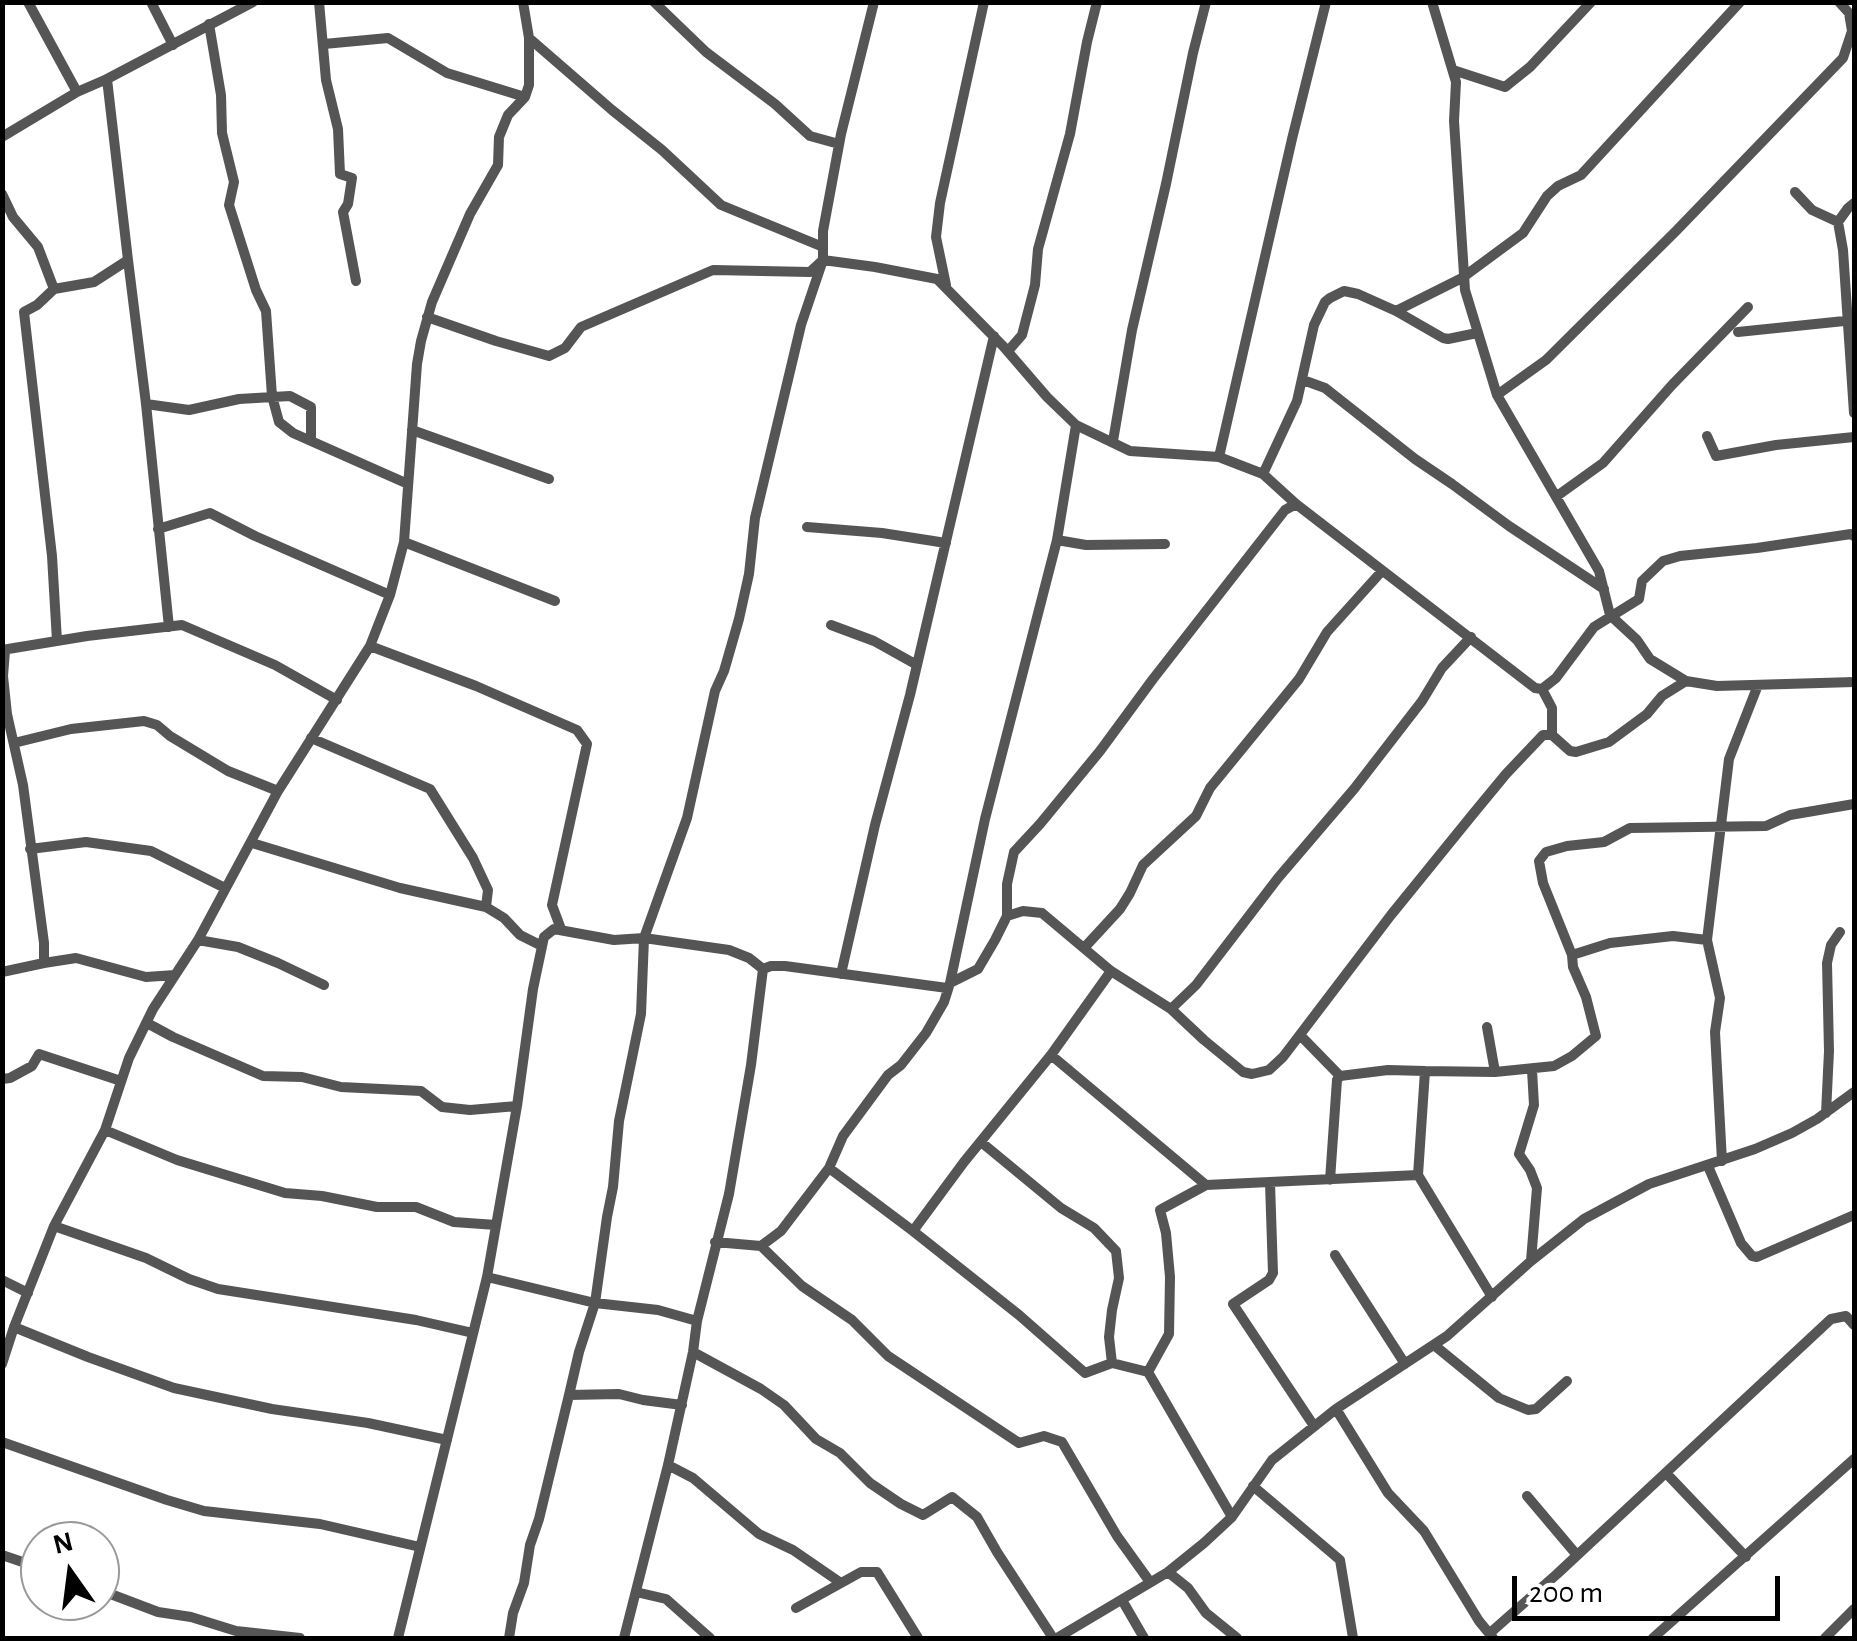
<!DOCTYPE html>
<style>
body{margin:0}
#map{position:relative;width:1857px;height:1641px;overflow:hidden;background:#fff;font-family:"Alegreya Sans",sans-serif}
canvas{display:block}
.frame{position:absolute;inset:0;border:5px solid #000;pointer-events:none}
.north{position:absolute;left:20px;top:1521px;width:100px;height:100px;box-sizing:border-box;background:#fff;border:2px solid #999;border-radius:50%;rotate:346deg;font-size:28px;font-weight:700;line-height:40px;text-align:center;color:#000}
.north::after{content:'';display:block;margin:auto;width:35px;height:45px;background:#000;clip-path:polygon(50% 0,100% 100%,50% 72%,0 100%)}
.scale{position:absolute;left:1512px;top:1576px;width:268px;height:45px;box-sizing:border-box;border:5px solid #000;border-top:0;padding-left:12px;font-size:30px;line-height:35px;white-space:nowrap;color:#000;-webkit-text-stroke:8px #fff;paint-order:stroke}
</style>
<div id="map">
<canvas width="1857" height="1641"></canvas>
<div class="frame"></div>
<div class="north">N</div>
<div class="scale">200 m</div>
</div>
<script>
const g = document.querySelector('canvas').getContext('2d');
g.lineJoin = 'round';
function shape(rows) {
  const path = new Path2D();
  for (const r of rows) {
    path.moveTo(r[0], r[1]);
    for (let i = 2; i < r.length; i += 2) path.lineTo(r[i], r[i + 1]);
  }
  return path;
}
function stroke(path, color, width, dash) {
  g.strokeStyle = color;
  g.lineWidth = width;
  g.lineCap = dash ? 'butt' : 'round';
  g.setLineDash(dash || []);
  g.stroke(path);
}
stroke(shape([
 [28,2,77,92],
 [151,2,173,45],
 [319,2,326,80,338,129,340,174,352,178,348,204,343,212,356,281],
 [654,2,706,52,775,104,810,136,839,144],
 [1432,2,1456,82,1454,121,1465,290,1497,395,1599,571,1610,615,1637,640,1650,659,1686,681,1717,686,1854,682],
 [209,24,221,95,222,133,234,182,229,205,256,290,266,311,272,396,279,422,293,433,311,441],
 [529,38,612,110,662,150,721,205,823,247],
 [324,44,388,38,447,73,525,97],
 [1453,70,1505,87,1530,67,1591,2],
 [2,137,77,92,107,79,253,2],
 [1795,192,1812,210,1838,222,1843,250,1854,413],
 [2,194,13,217,38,247,54,289,37,305,24,312,52,556,57,641],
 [1838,222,1848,208,1854,203],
 [128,260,146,404,189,410,239,399,290,396,311,407,311,441,408,484],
 [946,285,936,237,940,203,984,2],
 [54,289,94,282,128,260,107,79],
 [1396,311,1462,278,1523,233,1547,196,1558,186,1581,175,1740,2],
 [427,317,496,341,549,356,565,348,581,327,713,270,810,272,823,260,875,267,937,279,1003,346,1047,397,1076,425,1130,451,1219,457,1263,474,1296,504],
 [1738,332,1854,320],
 [1008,351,1022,335,1035,285,1038,249,1070,134,1087,42,1097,2],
 [1303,380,1325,388,1415,459,1452,484,1509,526,1604,589],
 [1497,395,1546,360,1676,231,1843,58,1852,31,1849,13,1839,2],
 [146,404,169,627],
 [412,430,549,479],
 [1707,436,1716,456,1776,445,1854,437],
 [1113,441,1132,330,1166,184,1193,53,1206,2],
 [1219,457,1292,139,1326,2],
 [1263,474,1297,401,1314,325,1325,302,1330,298,1344,291,1358,294,1396,311,1443,338,1448,339,1477,333],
 [1557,496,1603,463,1672,385,1748,307],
 [807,527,882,533,946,543],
 [158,529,210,513,255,536,390,595],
 [1057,540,1086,545,1165,544],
 [404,542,555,601],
 [831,625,874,641,917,665],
 [370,646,476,686,577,730,587,744,552,905,561,929],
 [2,650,87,636,182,625,275,665,337,700],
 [1542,689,1552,708,1552,735],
 [311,738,430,789,473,858,488,890,486,907],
 [14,743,71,729,144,721,157,725,170,736,228,771,278,791],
 [252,843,400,888,486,907,504,918,520,935,542,946],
 [30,849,86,842,151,851,225,888],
 [1007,916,1023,911,1042,913,1111,971,1171,1009,1204,1040,1243,1072,1252,1074,1269,1070,1283,1057,1391,915,1473,814,1506,774,1543,735,1552,735,1570,751,1576,752,1609,742,1647,714,1662,696,1686,681],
 [198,940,238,947,278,963,324,985],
 [1084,948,1120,909,1130,893,1143,865,1196,816,1210,788,1299,679,1327,632,1382,571],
 [1572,955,1543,883,1539,861,1546,852,1567,846,1604,842,1630,828,1766,826,1790,815,1854,804],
 [44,963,76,958,146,977,175,975],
 [763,969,771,966,785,966,947,988],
 [2,972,44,963,44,943,23,785,7,714,3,676,5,651],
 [841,974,875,825,910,695,994,336],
 [950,983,985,819,1057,540,1076,425],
 [1171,1009,1196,985,1278,878,1354,789,1422,701,1442,668,1471,637],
 [147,1023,173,1037,263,1076,302,1077,341,1087,421,1091,442,1107,470,1110,517,1106],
 [1487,1027,1495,1072],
 [1300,1035,1340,1076],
 [1051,1055,1111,971],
 [2,1079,10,1078,32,1066,39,1054,121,1081],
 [1826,1113,1829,1051,1827,963,1831,945,1840,932],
 [105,1130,177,1160,285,1193,322,1196,377,1207,416,1207,454,1222,496,1225],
 [981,1142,1061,1208,1094,1228,1116,1251,1119,1278,1112,1310,1109,1337,1112,1363],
 [1722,1161,1715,1032,1720,998,1707,940,1729,759,1758,685],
 [1708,1166,1741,1243,1752,1256,1757,1257,1854,1215],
 [1418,1175,1492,1297],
 [1330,1180,1337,1080,1340,1076,1388,1070,1425,1071],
 [1270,1183,1273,1273,1269,1280,1233,1304,1314,1426],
 [1206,1185,1051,1055,964,1162,913,1231,829,1168,843,1136,888,1075,901,1065,926,1033,944,1002,950,983,978,969,995,940,1007,916,1007,884,1014,852,1040,824,1100,751,1153,679,1285,510,1296,504,1535,688,1542,689,1556,678,1594,627,1639,599,1642,581,1663,561,1680,556,1757,548,1851,534,1854,536],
 [54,1226,146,1258,189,1279,218,1289,416,1320,473,1333],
 [913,1231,1019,1315,1085,1373,1112,1363,1148,1372],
 [715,1242,761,1246,781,1231,829,1168],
 [761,1246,802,1286,852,1320,888,1356,1019,1443,1044,1436,1062,1442,1117,1536,1150,1582],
 [1335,1255,1405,1364],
 [1531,1261,1537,1188,1530,1170,1519,1154,1534,1105,1532,1070],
 [487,1277,595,1303,658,1310,697,1321],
 [2,1280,28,1293],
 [14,1327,88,1357,174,1388,272,1409,368,1423,447,1440],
 [1434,1345,1499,1398,1528,1410,1536,1409,1567,1381],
 [693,1352,761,1389,784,1405,816,1439,840,1453,870,1483,901,1504,923,1515,952,1497,977,1517,997,1552,1053,1638],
 [2,1364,14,1327,54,1226,105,1130,129,1058,153,1009,198,940,278,791,370,646,390,595,404,542,417,364,421,341,432,302,470,214,498,165,499,137,508,115,525,97,529,85,529,38,523,2],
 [569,1395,579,1352,595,1303,607,1217,613,1187,619,1121,641,1014,644,938,687,818,715,691,724,671,739,619,749,574,755,518,801,325,823,260,823,231,841,134,874,2],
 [1336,1409,1388,1493,1424,1531,1479,1621,1493,1638],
 [2,1442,167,1500,204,1511,320,1524,420,1547],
 [668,1465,693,1478,759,1534,793,1550,841,1583],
 [1666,1473,1746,1557],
 [1253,1486,1340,1560,1353,1638],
 [1527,1496,1576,1554],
 [1232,1517,1148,1372,1169,1334,1170,1277,1166,1233,1160,1210,1206,1185,1418,1175,1425,1071,1495,1072,1554,1066,1572,1056,1596,1036,1586,997,1573,967,1572,955,1610,943,1673,936,1707,940],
 [2,1555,40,1568],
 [1168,1572,1188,1588,1206,1613,1237,1638],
 [100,1590,158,1612,191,1617,236,1631,300,1638],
 [636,1592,666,1599,710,1638],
 [1122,1600,1144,1638],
 [796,1608,861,1572,877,1572,918,1638],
 [1490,1633,1557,1574,1831,1319,1846,1316,1854,1325],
 [398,1638,487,1277,517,1106,533,989,544,937,554,929,614,940,644,938,729,950,749,958,763,969],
 [509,1638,513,1613,524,1583,530,1545,539,1519,569,1395,619,1394,643,1400,682,1405],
 [624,1638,668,1465,693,1352,697,1321,729,1194,751,1065,763,969],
 [1057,1638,1168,1572,1204,1543,1232,1517,1272,1460,1336,1409,1447,1336,1531,1261,1584,1219,1649,1184,1755,1149,1792,1133,1817,1119,1854,1092],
 [1653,1638,1854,1459],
 [1825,1638,1854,1609]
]), '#555', 10);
</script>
